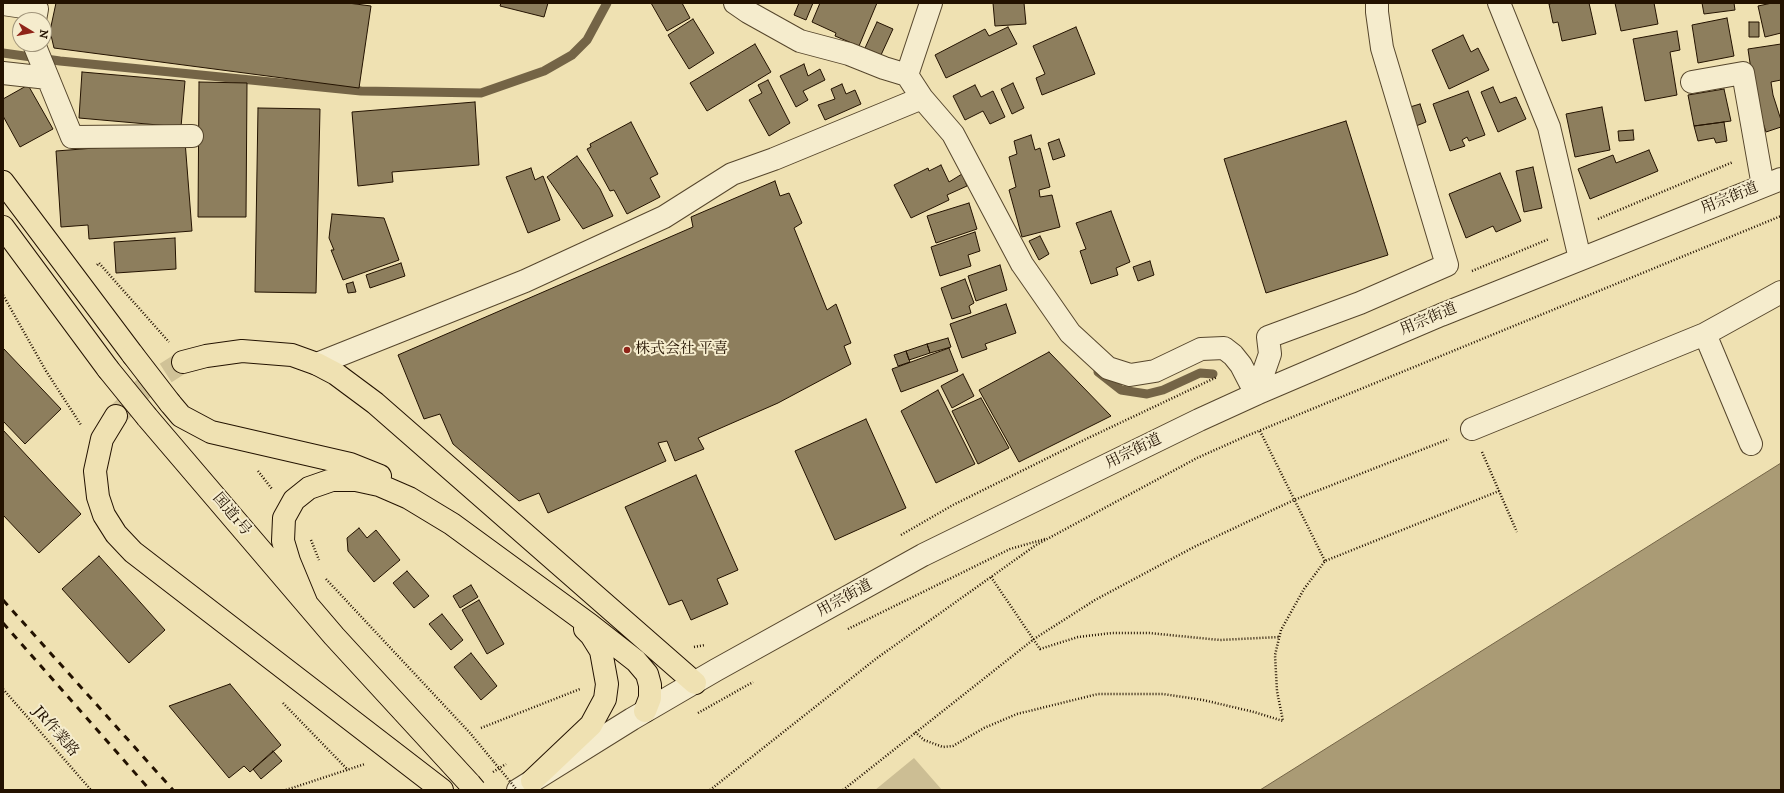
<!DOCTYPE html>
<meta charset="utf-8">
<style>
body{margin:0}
#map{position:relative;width:1784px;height:793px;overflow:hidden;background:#efe1b2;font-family:"IM FELL DW Pica",serif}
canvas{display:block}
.frame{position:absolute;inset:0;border:4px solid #231200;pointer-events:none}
.north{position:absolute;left:12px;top:12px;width:40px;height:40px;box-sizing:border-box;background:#f5eccd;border:1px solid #a1957b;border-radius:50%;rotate:100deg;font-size:11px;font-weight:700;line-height:16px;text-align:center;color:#231200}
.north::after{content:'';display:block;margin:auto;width:14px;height:18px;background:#8f2418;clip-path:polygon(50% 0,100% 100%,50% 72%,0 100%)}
</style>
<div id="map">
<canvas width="1784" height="793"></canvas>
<div class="frame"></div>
<div class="north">N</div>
</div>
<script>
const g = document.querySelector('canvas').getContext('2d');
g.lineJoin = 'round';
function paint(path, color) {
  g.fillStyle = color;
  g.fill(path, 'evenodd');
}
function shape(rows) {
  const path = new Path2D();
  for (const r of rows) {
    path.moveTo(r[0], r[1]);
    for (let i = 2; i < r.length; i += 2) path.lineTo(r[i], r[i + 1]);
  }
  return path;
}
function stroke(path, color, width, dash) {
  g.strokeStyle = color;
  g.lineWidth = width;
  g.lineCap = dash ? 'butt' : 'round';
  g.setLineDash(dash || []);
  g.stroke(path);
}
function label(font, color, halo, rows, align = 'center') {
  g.font = font + ' "IM FELL DW Pica","Noto Serif JP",serif';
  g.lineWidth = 4;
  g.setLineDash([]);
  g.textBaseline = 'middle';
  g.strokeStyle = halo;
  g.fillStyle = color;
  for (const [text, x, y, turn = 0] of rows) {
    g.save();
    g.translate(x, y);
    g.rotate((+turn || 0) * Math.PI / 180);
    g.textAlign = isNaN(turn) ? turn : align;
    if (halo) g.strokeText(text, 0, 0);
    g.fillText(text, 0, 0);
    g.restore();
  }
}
paint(shape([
 [914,758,942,790,875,790]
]), '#ccbe94');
const water = shape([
 [1781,463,1781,790,1260,790,1781,463]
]);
paint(water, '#aa9b75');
stroke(water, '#746446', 1);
stroke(shape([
 [3,53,60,61,361,91,481,93,544,71,572,55,587,40,607,3],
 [1098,372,1121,390,1147,394,1163,390,1200,373,1213,374]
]), '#746446', 9);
const building = shape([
 [56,3,348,3,371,6,359,88,54,48,50,31,56,3],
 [501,3,548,3,544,17,500,6,501,3],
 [651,3,682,3,690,18,667,31,651,3],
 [799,3,813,3,806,20,794,15,799,3],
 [820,3,877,3,859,46,835,36,836,33,812,22,820,3],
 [993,3,1024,3,1026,24,995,26,993,3],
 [1553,3,1589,3,1596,34,1562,41,1558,22,1553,23,1549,4,1553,3],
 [1615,3,1654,3,1658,24,1621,31,1615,3],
 [1702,3,1734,3,1735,10,1704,14,1702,3],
 [1772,3,1781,3,1781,33,1765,37,1758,6,1772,3],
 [1727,18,1734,56,1698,63,1692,25,1727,18],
 [693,19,714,53,689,69,668,35,693,19],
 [877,22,893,29,881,55,865,48,877,22],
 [1749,22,1759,22,1759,37,1749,37,1749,22],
 [1008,27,1017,44,946,78,935,55,985,29,989,36,1008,27],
 [1076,27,1095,74,1042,95,1036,78,1045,74,1033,46,1076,27],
 [1677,31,1680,50,1670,52,1677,95,1645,101,1633,39,1677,31],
 [1463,35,1471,52,1478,48,1489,70,1449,89,1432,50,1463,35],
 [755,44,771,72,707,111,690,83,755,44],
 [1781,44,1781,80,1771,82,1773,95,1781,120,1781,127,1766,132,1755,98,1748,49,1781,44],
 [804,64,808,76,820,69,825,80,803,91,808,100,796,107,780,76,804,64],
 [82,72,185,81,181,127,79,118,82,72],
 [768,80,790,123,769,136,749,100,762,93,758,85,768,80],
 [199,82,247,83,246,217,198,217,199,82],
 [1013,83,1024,108,1012,114,1001,89,1013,83],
 [842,84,846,94,855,90,861,104,825,120,818,105,835,99,831,89,842,84],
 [28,85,53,129,20,147,3,116,3,99,28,85],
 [975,85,981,97,993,91,1005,117,990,124,983,111,965,120,953,96,975,85],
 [1493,87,1500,103,1516,97,1526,119,1498,132,1481,92,1493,87],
 [1724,89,1731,121,1694,126,1688,95,1724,89],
 [1468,91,1485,135,1469,141,1467,137,1462,140,1465,146,1450,151,1433,104,1468,91],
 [475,102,479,165,392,172,393,182,358,186,352,112,475,102],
 [1420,104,1426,122,1416,126,1410,107,1420,104],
 [1602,107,1610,150,1575,157,1566,114,1602,107],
 [258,108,320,109,316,293,255,292,258,108],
 [1346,121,1388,255,1266,293,1224,159,1346,121],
 [631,122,658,174,650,178,660,197,627,214,614,190,610,191,587,149,591,147,590,144,631,122],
 [1724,122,1727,141,1716,143,1714,138,1698,141,1694,126,1724,122],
 [1633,130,1634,140,1619,141,1618,131,1633,130],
 [1031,135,1035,150,1040,148,1050,187,1039,190,1040,197,1052,195,1060,227,1022,237,1009,190,1016,187,1009,157,1017,154,1014,141,1031,135],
 [1059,139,1065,156,1053,160,1048,143,1059,139],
 [185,141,192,231,89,239,88,225,61,227,56,151,185,141],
 [1649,150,1658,171,1590,199,1578,169,1613,155,1616,163,1649,150],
 [577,156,600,189,613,216,583,229,547,177,577,156],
 [941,165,949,182,962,174,967,186,947,195,949,200,911,218,894,185,928,168,929,171,941,165],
 [1533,167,1542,208,1524,212,1516,171,1533,167],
 [531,168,535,180,543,176,560,220,528,233,506,177,531,168],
 [1500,173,1521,221,1496,232,1493,226,1466,238,1449,194,1500,173],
 [775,181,780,196,789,193,802,223,794,228,827,310,836,304,851,343,844,346,851,364,778,403,698,438,704,449,675,461,667,441,658,443,666,461,548,513,539,493,519,501,453,444,440,414,424,419,398,355,693,227,691,217,775,181],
 [969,203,977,229,936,243,927,216,969,203],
 [1111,211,1130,262,1116,268,1118,275,1091,284,1080,251,1086,249,1076,223,1111,211],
 [332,214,384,218,399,260,343,280,331,250,334,250,329,238,332,214],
 [975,232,980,251,968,255,971,266,940,276,931,247,975,232],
 [1040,236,1049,254,1039,260,1029,241,1040,236],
 [175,238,176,269,116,273,114,242,175,238],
 [1150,261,1154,275,1138,281,1133,267,1150,261],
 [401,263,405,276,370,288,366,275,401,263],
 [1000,265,1007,290,976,301,968,276,1000,265],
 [965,279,974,303,969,306,971,313,952,319,941,288,965,279],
 [353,282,356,292,348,293,346,284,353,282],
 [1006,304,1016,333,985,344,987,349,962,358,950,324,1006,304],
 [948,338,951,347,930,353,927,344,948,338],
 [927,344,930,353,909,360,906,351,927,344],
 [3,348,61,409,25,444,3,421,3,348],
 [949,348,958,371,901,392,892,369,949,348],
 [906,351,910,362,898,366,894,355,906,351],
 [1049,352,1111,416,1019,462,979,390,1049,352],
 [963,374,974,396,952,408,941,386,963,374],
 [938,390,975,464,936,483,901,411,938,390],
 [981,398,1009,448,978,464,952,411,981,398],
 [866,419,906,508,835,540,795,451,866,419],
 [3,430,81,514,39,553,3,515,3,430],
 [696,475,738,570,717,579,728,604,691,620,682,600,669,605,625,507,696,475],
 [359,528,367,538,376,530,400,560,374,582,348,551,347,538,359,528],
 [99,556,165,630,129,663,62,589,99,556],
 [407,571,429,596,414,608,393,583,407,571],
 [471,585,478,597,460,608,453,596,471,585],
 [479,600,504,644,487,654,462,610,479,600],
 [442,614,463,640,451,650,429,624,442,614],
 [471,653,497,686,481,700,454,667,471,653],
 [230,684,281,745,250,772,244,766,229,778,169,706,230,684],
 [273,751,282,761,261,779,253,769,273,751]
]);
paint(building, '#8d7e5d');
stroke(building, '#231200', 1);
stroke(shape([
 [116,416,147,385,183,362]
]), '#d0c297', 22, [22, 11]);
const minor = shape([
 [735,3,748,12,800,41,849,54,884,68,907,75,922,98,953,134,1022,264,1070,333,1108,368,1130,375,1155,371,1201,349,1224,348,1233,355,1241,365,1256,394],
 [1499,3,1549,127,1580,259],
 [3,4,37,9,35,20],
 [34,44,72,137,192,136],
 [3,73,48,78],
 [907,75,931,3],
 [1692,82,1743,73,1763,186],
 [317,364,525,281,664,217,732,174,774,159,922,98],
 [1256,394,1270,354,1268,337,1360,303,1447,265,1382,48,1377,12,1377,3],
 [1472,429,1705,334],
 [1751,444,1705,334,1781,292],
 [518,790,632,719,716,670,923,555,1199,420,1256,394,1441,315,1781,179]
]);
const highway = shape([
 [3,182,133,355],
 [3,227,108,369],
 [183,362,206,356,242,351,292,355,317,364,336,374,375,403,695,683],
 [170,403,181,416,211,432,350,464,380,476],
 [116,416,102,439,95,471,98,497,104,515,116,534,133,552,442,790],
 [147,417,334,636,470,784],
 [306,602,289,561,283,541,284,518,294,500,309,488,332,480,356,480,379,485,409,498,452,524,590,625,636,661,647,674,650,685,650,698,645,711],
 [532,781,591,725,605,699,607,684,601,651,591,635,585,629]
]);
stroke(minor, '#56462c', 24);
stroke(highway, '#231200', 24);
stroke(shape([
 [1598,219,1733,162],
 [97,265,99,263,169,342],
 [1472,271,1549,239],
 [3,295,46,371,81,425],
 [1260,431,1325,561],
 [1482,452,1517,532],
 [258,471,272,489],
 [901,535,953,505,1084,440,1217,377],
 [311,540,319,560],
 [991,577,1040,649,1078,637,1112,633,1149,633,1220,640,1279,637],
 [326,579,470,733,494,762],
 [848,629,1010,549,1045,539],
 [694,647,705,645],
 [3,689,91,790],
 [283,703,348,770],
 [698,713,753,682],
 [481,728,580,689],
 [915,732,924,740,943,747,953,746,984,728,1017,714,1098,694,1163,694,1203,700,1254,712,1283,721,1277,691,1275,655,1281,630,1304,589,1325,561,1499,491],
 [493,772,506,764],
 [286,790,365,764],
 [710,790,877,658,1036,545,1197,458,1244,437,1781,216],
 [843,790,1034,639,1095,600,1194,547,1294,500,1449,439]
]), '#231200', 2.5, [1, 2]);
stroke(minor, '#f5eccd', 22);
stroke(highway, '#efe1b2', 22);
stroke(shape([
 [3,600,173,790],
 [3,623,150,790]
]), '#231200', 3, [7, 7]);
const highwayBridge = shape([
 [133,355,170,403],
 [108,369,147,417],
 [470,784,475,790]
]);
stroke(highwayBridge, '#231200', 24, []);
stroke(shape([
 [494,762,517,790]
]), '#231200', 2.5, [1, 2]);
stroke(highwayBridge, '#efe1b2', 22);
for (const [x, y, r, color] of [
 [627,350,4,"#8f2418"]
]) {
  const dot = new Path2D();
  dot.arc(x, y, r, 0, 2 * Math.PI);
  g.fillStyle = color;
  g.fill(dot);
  stroke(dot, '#f5eccd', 1.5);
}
label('15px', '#231200', '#f5eccd', [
 ["用宗街道",1730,199,-22],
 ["用宗街道",1429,320,-23],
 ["用宗街道",1134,452,-26],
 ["国道1号",231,515,50],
 ["用宗街道",845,599,-29],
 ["JR作業路",55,732,49]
]);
label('15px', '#231200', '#f5eccd', [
 ["株式会社 平喜",635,350]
], 'left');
</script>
